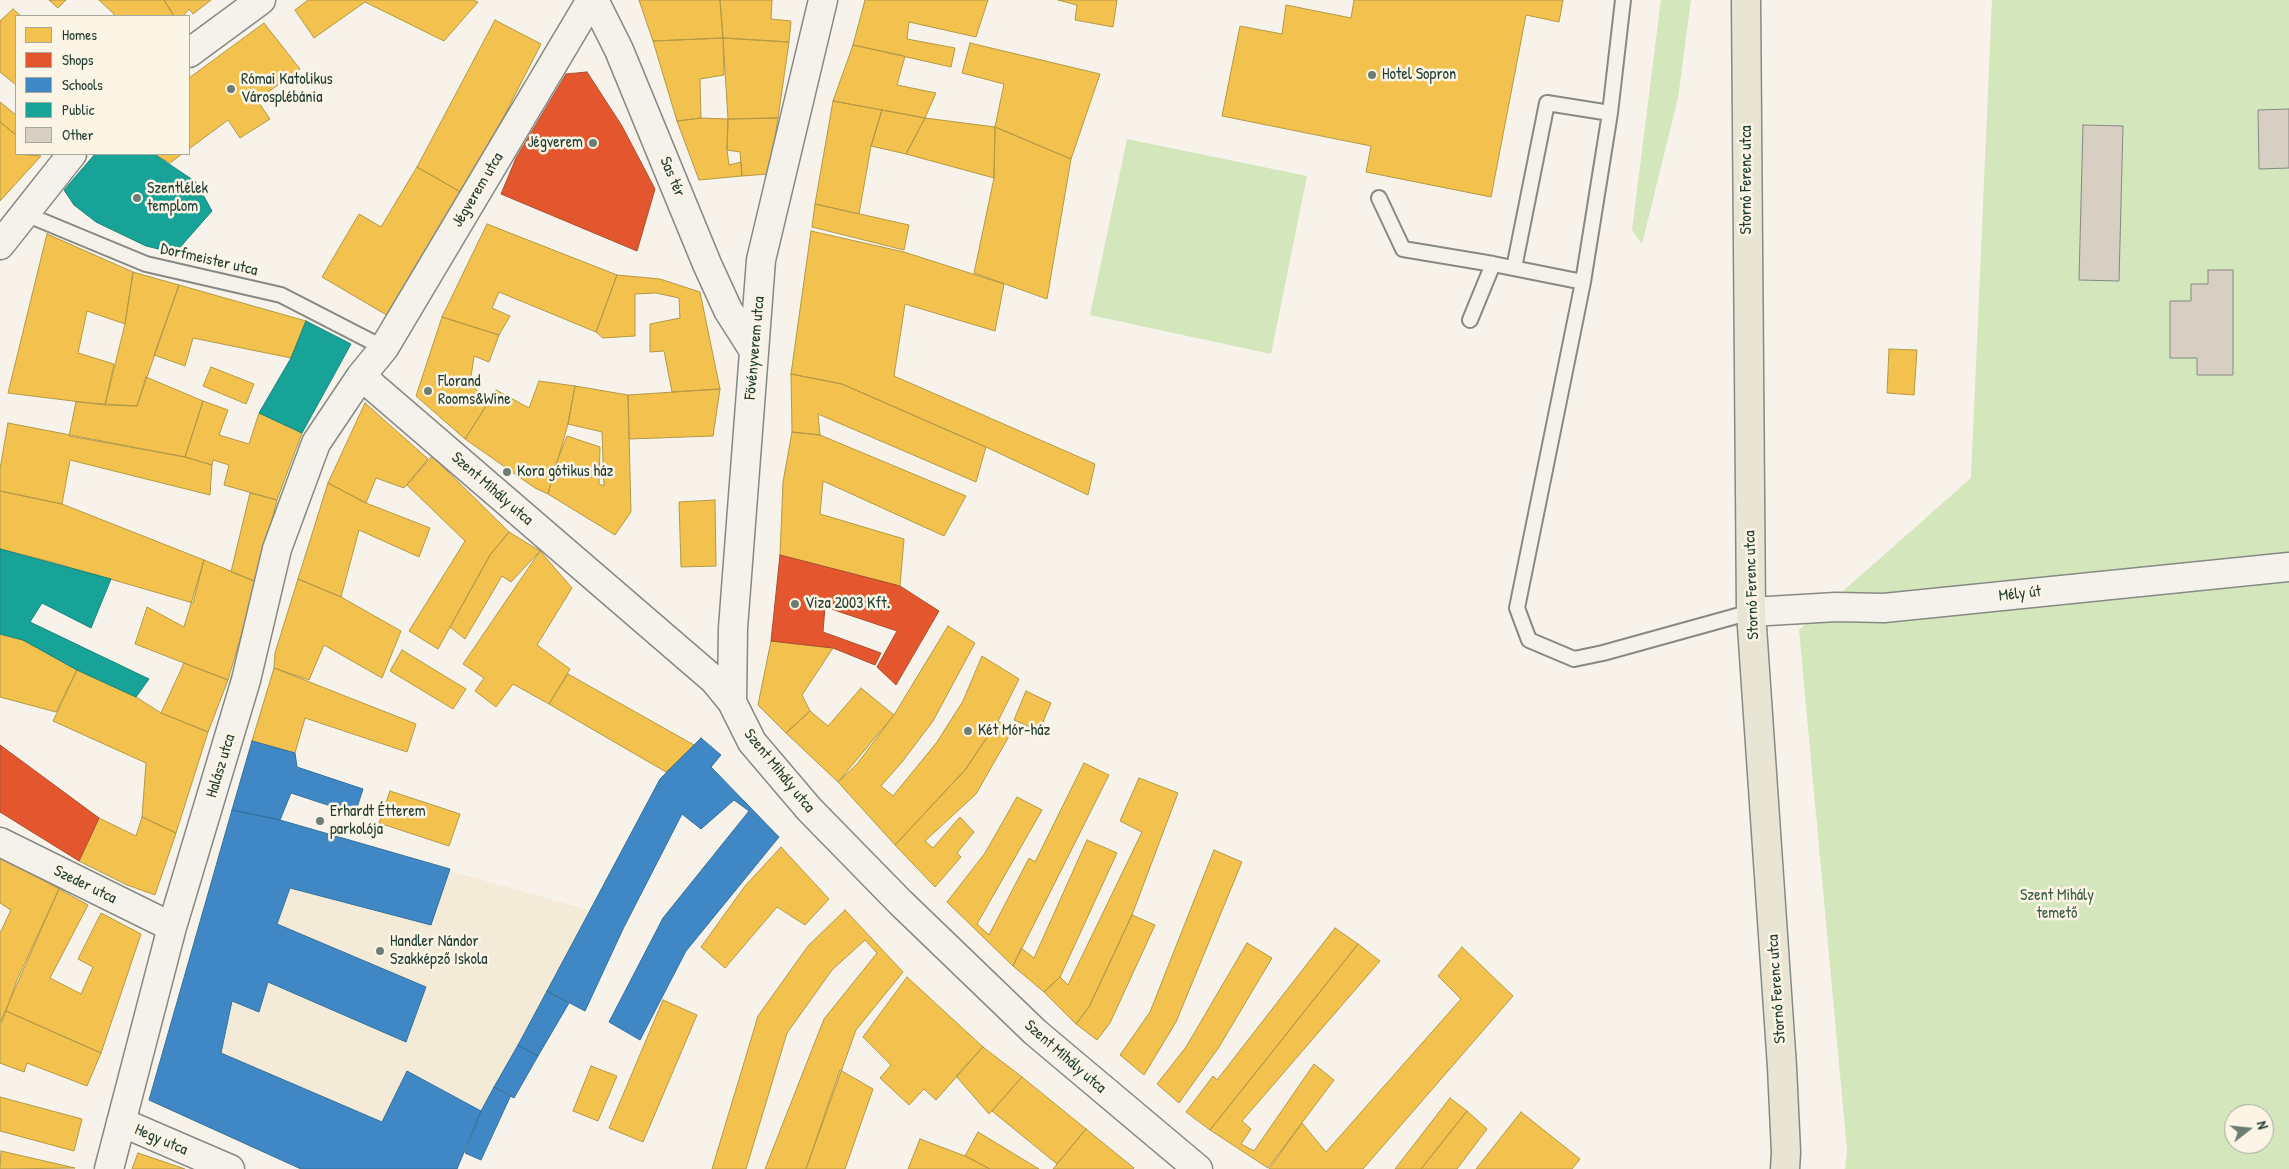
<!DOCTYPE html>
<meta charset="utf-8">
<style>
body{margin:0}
#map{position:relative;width:2289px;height:1169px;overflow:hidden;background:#f7f3ea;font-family:"Patrick Hand",sans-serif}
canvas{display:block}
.legend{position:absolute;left:15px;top:15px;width:175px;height:140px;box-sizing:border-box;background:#fcf5e5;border:1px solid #a4ab9e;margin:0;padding:6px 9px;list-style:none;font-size:15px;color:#1f3d34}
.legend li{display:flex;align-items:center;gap:10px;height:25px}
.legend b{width:25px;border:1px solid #a4ab9e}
.north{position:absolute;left:2224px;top:1104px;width:50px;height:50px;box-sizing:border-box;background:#fcf5e5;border:1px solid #a4ab9e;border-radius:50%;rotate:74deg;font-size:14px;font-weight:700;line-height:20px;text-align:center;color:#1f3d34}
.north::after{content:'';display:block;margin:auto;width:18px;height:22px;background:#6b7d74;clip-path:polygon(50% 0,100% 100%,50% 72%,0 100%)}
</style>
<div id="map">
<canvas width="2289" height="1169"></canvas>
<ul class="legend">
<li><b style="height:14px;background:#f2c14e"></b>Homes</li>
<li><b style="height:14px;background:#e4572e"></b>Shops</li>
<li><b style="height:14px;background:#3f88c5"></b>Schools</li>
<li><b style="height:14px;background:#17a398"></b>Public</li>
<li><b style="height:14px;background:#d7cfc2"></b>Other</li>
</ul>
<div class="north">N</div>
</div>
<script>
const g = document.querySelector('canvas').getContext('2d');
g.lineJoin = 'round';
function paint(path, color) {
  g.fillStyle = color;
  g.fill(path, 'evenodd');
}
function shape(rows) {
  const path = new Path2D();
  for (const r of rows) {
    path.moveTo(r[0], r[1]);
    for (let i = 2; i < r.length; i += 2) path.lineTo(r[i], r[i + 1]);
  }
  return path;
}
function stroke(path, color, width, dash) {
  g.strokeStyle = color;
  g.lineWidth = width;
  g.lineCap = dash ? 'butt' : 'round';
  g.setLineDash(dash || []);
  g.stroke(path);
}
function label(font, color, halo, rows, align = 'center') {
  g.font = font + ' "Patrick Hand",sans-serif';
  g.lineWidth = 5;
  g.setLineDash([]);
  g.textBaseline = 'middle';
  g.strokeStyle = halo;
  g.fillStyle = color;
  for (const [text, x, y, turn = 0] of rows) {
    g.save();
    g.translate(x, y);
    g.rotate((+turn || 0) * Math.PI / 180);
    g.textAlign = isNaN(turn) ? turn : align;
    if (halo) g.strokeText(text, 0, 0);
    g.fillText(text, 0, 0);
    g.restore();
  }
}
paint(shape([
 [232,810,589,910,547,991,481,1111,457,1169,301,1169,149,1100]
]), '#f4ead8');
paint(shape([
 [1661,0,1691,0,1678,98,1642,244,1632,230],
 [1992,0,2289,0,2289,1169,1845,1169,1847,1150,1799,630,1971,478],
 [2234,1114,2264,1114,2264,1144,2234,1144],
 [1127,139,1307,176,1271,354,1090,315]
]), '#d4e6bb');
const homes = shape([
 [49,0,66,0,58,8,49,0],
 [99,0,164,0,174,16,113,16,114,14,99,0],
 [164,0,211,0,193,14,189,9,183,16,174,16,164,0],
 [308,0,473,0,478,2,444,41,365,2,314,38,295,10,308,0],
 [639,0,720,0,723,38,653,41,639,0],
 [720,0,772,0,771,19,791,21,789,42,723,38,720,0],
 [865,0,988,0,976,37,909,22,907,39,955,48,951,67,853,45,865,0],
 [1058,0,1117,0,1113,27,1075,20,1077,5,1058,0],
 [1354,0,1563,0,1559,22,1526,15,1491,197,1366,172,1371,146,1222,116,1240,26,1282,34,1286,5,1351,18,1354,0],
 [13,9,21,16,16,16,16,85,0,72,0,21,13,9],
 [495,20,541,44,464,194,417,167,495,20],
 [264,23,300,69,257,100,270,119,240,138,228,120,189,149,189,78,264,23],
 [723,38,789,42,778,118,728,119,723,38],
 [723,38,724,75,700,79,701,118,677,121,653,41,723,38],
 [970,43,1100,74,1071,159,995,127,1004,84,962,73,970,43],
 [853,45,905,56,897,85,936,93,925,118,833,101,853,45],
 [833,101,882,110,871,146,859,214,815,204,833,101],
 [0,102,16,115,16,135,0,122,0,102],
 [882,110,925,118,906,154,871,146,882,110],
 [701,118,728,119,727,150,729,165,741,162,742,176,699,180,677,121,701,118],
 [778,118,769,174,742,176,740,152,727,150,728,119,778,118],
 [925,118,995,127,994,178,906,154,925,118],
 [0,122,16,135,16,154,41,156,0,201,0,122],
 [995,127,1071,159,1047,299,974,273,994,178,995,127],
 [154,154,182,154,170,163,154,154],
 [417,167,464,194,390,317,322,277,359,214,381,227,417,167],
 [815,204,909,225,904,250,812,227,815,204],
 [487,224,617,275,596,332,499,292,492,308,510,316,499,335,442,317,487,224],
 [811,231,904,252,1004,284,995,331,905,304,894,376,1095,464,1088,495,986,447,842,384,791,374,811,231],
 [47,234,133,272,125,324,87,311,78,353,114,364,105,405,8,393,47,234],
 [133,272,179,285,137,406,105,405,125,324,133,272],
 [617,275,660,279,700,292,720,389,672,392,664,351,650,352,650,324,680,318,679,298,656,293,635,294,635,336,603,338,596,332,617,275],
 [179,285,306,321,291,358,193,338,185,366,154,355,179,285],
 [442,317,499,335,489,362,474,356,470,384,489,402,465,439,416,396,442,317],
 [1889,349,1917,350,1914,395,1887,393,1889,349],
 [211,367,254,384,246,404,203,386,211,367],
 [791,374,842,384,986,447,976,482,818,414,820,435,792,432,791,374],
 [146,377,203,401,185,457,69,436,76,402,137,406,146,377],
 [539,381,575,386,568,424,548,494,535,488,465,439,496,390,529,408,539,381],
 [575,386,628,395,631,512,615,535,548,494,555,466,567,436,600,447,599,484,604,486,602,432,568,424,575,386],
 [720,389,713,436,629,439,628,395,720,389],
 [203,401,228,410,219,435,249,444,259,413,302,433,277,500,224,485,229,465,213,460,212,465,185,457,203,401],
 [365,403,428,459,404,488,376,478,366,503,328,483,365,403],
 [8,423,185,457,212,465,210,495,70,460,62,504,0,491,0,469,8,423],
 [792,432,820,435,966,496,944,536,823,481,820,514,904,539,900,586,780,555,783,482,792,432],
 [432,456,509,532,490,555,438,649,409,631,465,541,407,485,432,456],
 [328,483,366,503,430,528,419,557,359,530,341,597,298,579,328,483],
 [0,491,62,504,204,560,193,603,48,561,0,549,0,491],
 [250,493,277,500,257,582,231,572,250,493],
 [715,500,716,566,681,567,679,502,715,500],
 [509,532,540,551,511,582,502,576,465,639,450,627,490,555,509,532],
 [540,551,572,588,537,645,570,669,549,704,513,684,496,707,475,691,484,678,463,664,540,551],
 [204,560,257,582,228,680,135,644,147,607,184,627,204,560],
 [298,579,341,597,401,631,382,678,324,645,309,680,274,668,275,653,298,579],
 [948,626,975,643,933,721,902,762,881,786,893,796,937,742,963,701,982,656,1019,679,998,721,965,770,895,845,838,782,857,764,894,715,948,626],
 [0,634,23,640,77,670,56,712,0,697,0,634],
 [771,641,833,648,802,695,810,711,786,733,758,705,771,641],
 [402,650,466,689,453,709,390,671,402,650],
 [184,663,228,680,208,732,161,713,184,663],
 [274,668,416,724,407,752,305,718,295,753,252,741,274,668],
 [77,670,136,697,161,713,208,732,176,833,142,817,146,763,53,721,77,670],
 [568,674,694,745,666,772,549,704,568,674],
 [861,688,894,715,838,782,786,733,810,711,828,726,861,688],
 [1026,691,1051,703,1039,731,1014,720,1026,691],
 [998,721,1012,731,976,794,925,841,933,848,960,817,974,832,957,853,961,857,935,887,895,845,965,770,998,721],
 [1084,763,1109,775,1013,966,947,902,985,853,1017,797,1042,810,977,924,989,935,1029,858,1035,862,1084,763],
 [1139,778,1178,793,1132,915,1089,1007,1076,1024,1044,992,1060,977,1068,985,1142,832,1120,821,1139,778],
 [390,791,460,814,449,846,379,823,390,791],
 [142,817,176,833,155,895,127,885,79,861,99,818,136,836,142,817],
 [1087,840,1117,853,1060,977,1044,992,1013,966,1021,948,1034,958,1087,840],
 [781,847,829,899,805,925,777,907,725,968,701,947,745,886,781,847],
 [1214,850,1242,862,1176,1022,1144,1075,1120,1055,1150,1012,1214,850],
 [0,856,59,889,0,1023,0,933,11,910,0,903,0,856],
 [59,889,88,905,50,978,81,994,93,967,78,959,101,913,141,934,101,1053,6,1011,17,980,59,889],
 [845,910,903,972,856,1030,806,1169,765,1169,824,1019,877,953,865,940,832,970,787,1033,746,1169,712,1169,758,1016,808,946,845,910],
 [1132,915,1155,925,1110,1023,1097,1040,1076,1024,1089,1007,1132,915],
 [1335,928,1358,944,1210,1130,1186,1112,1213,1076,1217,1080,1335,928],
 [1247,943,1272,958,1219,1047,1179,1103,1157,1084,1186,1047,1247,943],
 [1358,944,1380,961,1242,1121,1251,1129,1241,1144,1254,1151,1314,1064,1334,1080,1268,1168,1210,1130,1358,944],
 [1462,947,1513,996,1363,1169,1269,1169,1302,1123,1326,1152,1461,999,1438,976,1462,947],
 [907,977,983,1047,936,1100,924,1089,909,1105,880,1078,891,1065,863,1037,907,977],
 [663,1000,697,1015,643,1142,609,1128,663,1000],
 [6,1011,101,1053,87,1086,27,1063,24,1072,0,1063,0,1026,6,1011],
 [983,1047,1022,1077,989,1114,956,1076,983,1047],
 [591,1066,617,1076,598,1121,573,1111,591,1066],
 [840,1070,873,1089,845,1169,806,1169,840,1070],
 [1022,1077,1086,1129,1057,1164,992,1111,1022,1077],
 [0,1097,82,1119,74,1151,0,1131,0,1097],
 [1450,1098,1467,1111,1421,1169,1395,1169,1450,1098],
 [1467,1111,1487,1129,1457,1169,1421,1169,1467,1111],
 [1521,1112,1580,1159,1572,1169,1476,1169,1521,1112],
 [1086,1129,1134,1168,1133,1169,1053,1169,1086,1129],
 [978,1132,1039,1169,990,1169,965,1156,978,1132],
 [920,1139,965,1156,990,1169,908,1169,920,1139],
 [1,1151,75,1168,0,1169,1,1151],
 [138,1153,185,1169,132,1169,138,1153]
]);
paint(homes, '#f2c14e');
stroke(homes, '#b39946', 1);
const shops = shape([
 [587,72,622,126,655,189,637,251,501,194,516,158,566,74,587,72],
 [780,555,900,586,939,611,896,685,877,667,897,631,825,607,823,632,881,653,875,665,833,648,771,641,780,555],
 [0,745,99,818,79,861,0,812,0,745]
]);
paint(shops, '#e4572e');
stroke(shops, '#a94f30', 1);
const schools = shape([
 [701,738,721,755,711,767,779,837,686,951,640,1040,609,1022,663,918,749,811,734,800,701,829,682,814,623,929,585,1011,547,991,660,779,701,738],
 [252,741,295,753,297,767,363,789,355,814,291,793,280,820,232,810,252,741],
 [232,810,280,820,450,869,431,925,290,888,277,924,426,987,406,1042,268,982,259,1012,232,1001,221,1053,382,1122,407,1071,481,1111,457,1169,301,1169,149,1100,232,810],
 [547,991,569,1003,538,1056,518,1045,547,991],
 [518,1045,538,1056,514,1098,494,1087,518,1045],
 [494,1087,511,1095,481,1160,465,1153,481,1111,494,1087]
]);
paint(schools, '#3f88c5');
stroke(schools, '#35729a', 1);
const public = shape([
 [95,154,154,154,196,182,212,211,175,253,146,246,96,222,74,205,64,190,95,154],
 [306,321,351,344,302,433,259,413,291,358,306,321],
 [0,549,111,579,91,628,42,603,30,622,149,679,136,697,77,670,23,640,0,634,0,549]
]);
paint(public, '#17a398');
stroke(public, '#19847a', 1);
const building = shape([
 [2289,109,2289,168,2259,169,2258,110,2289,109],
 [2083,125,2123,126,2119,281,2079,280,2083,125],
 [2208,270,2233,270,2233,375,2197,375,2197,358,2170,358,2170,301,2191,301,2191,284,2208,284,2208,270]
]);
paint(building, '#d7cfc2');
stroke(building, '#868984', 1);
const lane = shape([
 [1623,0,1610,113,1583,282,1517,608,1529,640,1574,659,1603,653,1751,612],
 [1379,198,1403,249,1493,264],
 [23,213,146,264,281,295,384,348],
 [1514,268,1547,103,1610,113],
 [1470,320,1493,264,1583,282]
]);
const street = shape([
 [594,0,619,50,707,264,728,310,754,351],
 [189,53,261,0],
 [0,245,72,154],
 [361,376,714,680,732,702,752,742,809,809,900,902,1035,1032,1198,1169],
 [732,702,733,628,761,260,823,0],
 [0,842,172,927],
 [121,1122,230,1169],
 [109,1169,172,927,246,680,277,549,316,443,361,376,384,348,591,0]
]);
const secondary = shape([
 [1751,612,1836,607,1884,608,2289,567]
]);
const primary = shape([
 [1746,0,1751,612,1782,1067,1786,1152,1785,1169]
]);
stroke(lane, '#868984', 18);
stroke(street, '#868984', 31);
stroke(secondary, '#868984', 31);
stroke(primary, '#868984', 31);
stroke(lane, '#f5f2ec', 14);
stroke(street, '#f5f2ec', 28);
stroke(secondary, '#f5f2ec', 28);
stroke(primary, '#e9e5d5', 28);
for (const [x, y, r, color] of [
 [1372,75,5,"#6b7d74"],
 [231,89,5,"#6b7d74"],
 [593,143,5,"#6b7d74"],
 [137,198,5,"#6b7d74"],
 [428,391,5,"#6b7d74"],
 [507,472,5,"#6b7d74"],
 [795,604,5,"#6b7d74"],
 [968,731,5,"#6b7d74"],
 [320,821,5,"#6b7d74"],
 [380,951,5,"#6b7d74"]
]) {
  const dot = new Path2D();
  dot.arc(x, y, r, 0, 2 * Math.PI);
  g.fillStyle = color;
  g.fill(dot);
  stroke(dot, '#fcf5e5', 2);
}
label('16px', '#1f3d34', '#fcf5e5', [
 ["Hotel Sopron",1382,75],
 ["Római Katolikus",241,80],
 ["Városplébánia",241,98],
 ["Jégverem",583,143,"right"],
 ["Szentlélek",147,189],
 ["templom",147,207],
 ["Florand",438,382],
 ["Rooms&Wine",438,400],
 ["Kora gótikus ház",517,472],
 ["Viza 2003 Kft.",805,604],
 ["Két Mór-ház",978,731],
 ["Erhardt Étterem",330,812],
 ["parkolója",330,830],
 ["Handler Nándor",390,942],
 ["Szakképző Iskola",390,960]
], 'left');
label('16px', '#1f3d34', '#fcf5e5', [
 ["Sas tér",672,177,67],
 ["Stornó Ferenc utca",1747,180,-90],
 ["Jégverem utca",478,190,-59],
 ["Dorfmeister utca",209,260,13],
 ["Fövényverem utca",755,348,-85],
 ["Szent Mihály utca",492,489,41],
 ["Stornó Ferenc utca",1752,585,-92],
 ["Mély út",2020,594,-6],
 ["Halász utca",221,766,-73],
 ["Szent Mihály utca",779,771,51],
 ["Szeder utca",85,885,26],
 ["Stornó Ferenc utca",1777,989,-94],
 ["Szent Mihály utca",1065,1057,41],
 ["Hegy utca",161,1140,23]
]);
label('16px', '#3d5d47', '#fcf5e5', [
 ["Szent Mihály",2057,896],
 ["temető",2057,914]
]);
</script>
